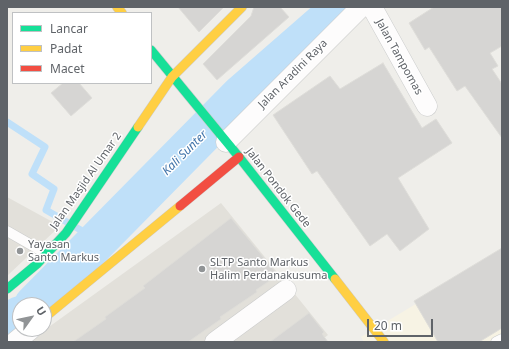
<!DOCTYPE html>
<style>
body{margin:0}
#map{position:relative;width:509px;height:349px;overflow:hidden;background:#efeeea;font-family:"Noto Sans",sans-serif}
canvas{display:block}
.frame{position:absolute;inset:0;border:8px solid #5f6368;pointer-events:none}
.legend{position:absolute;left:12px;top:12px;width:140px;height:72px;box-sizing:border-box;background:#fff;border:1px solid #bfc1c3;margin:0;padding:5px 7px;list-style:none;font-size:12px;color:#5f6368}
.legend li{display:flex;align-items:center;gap:8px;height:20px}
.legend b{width:20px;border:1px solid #bfc1c3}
.north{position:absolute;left:12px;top:297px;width:40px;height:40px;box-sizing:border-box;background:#fff;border:1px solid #bfc1c3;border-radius:50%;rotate:57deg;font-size:11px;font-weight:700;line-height:16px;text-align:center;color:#5f6368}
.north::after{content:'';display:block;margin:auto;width:14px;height:18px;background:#919496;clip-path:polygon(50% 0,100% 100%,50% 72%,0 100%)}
.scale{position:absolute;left:367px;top:319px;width:66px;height:18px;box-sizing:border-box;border:2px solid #5f6368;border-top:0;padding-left:5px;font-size:12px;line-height:14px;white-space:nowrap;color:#5f6368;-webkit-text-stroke:3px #fff;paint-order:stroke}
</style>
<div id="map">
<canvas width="509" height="349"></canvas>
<div class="frame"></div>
<ul class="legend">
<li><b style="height:5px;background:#16e098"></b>Lancar</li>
<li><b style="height:5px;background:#ffcf43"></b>Padat</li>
<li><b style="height:5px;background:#f24e42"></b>Macet</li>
</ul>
<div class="north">U</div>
<div class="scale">20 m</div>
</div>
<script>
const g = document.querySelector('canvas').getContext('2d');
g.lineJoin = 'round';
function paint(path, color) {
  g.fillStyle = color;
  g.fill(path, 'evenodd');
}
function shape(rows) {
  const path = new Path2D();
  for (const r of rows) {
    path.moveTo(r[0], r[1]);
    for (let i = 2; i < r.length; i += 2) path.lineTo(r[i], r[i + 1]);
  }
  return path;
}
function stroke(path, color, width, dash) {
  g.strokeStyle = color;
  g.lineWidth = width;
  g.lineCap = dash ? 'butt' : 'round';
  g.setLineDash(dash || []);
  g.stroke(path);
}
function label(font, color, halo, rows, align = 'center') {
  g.font = font + ' "Noto Sans",sans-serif';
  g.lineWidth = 3;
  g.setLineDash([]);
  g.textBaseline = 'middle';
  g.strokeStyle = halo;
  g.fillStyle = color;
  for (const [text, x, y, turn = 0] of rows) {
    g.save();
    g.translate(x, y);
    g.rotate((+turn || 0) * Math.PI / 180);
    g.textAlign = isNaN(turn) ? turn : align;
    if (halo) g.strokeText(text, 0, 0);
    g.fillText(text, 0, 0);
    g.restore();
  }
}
paint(shape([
 [502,252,502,342,364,342,361,337]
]), '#f7f3e4');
paint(shape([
 [7,197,60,226,7,276],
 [221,203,328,335,319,342,28,342]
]), '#e2e0da');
stroke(shape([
 [7,122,45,147,32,174,54,189,46,210,98,240]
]), '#bfe0f9', 7);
stroke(shape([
 [34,305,241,95,342,7],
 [7,325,20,316]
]), '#bfe0f9', 40);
const building = shape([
 [178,7,224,7,199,32,178,7],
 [254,7,280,7,289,17,217,80,203,64,251,16,254,7],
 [434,7,502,7,502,46,490,53,498,66,492,69,502,84,502,138,465,86,457,91,429,47,425,50,409,23,434,7],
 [383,63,422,128,436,119,452,143,398,178,429,229,400,251,387,234,370,246,317,171,312,174,273,115,330,76,340,89,383,63],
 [63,83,79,83,92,98,71,116,51,93,63,83],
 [231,218,278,275,256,290,257,292,220,317,221,319,188,342,73,342,106,319,105,317,145,288,143,286,231,218],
 [502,248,502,328,479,342,438,342,414,301,502,248],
 [309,313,324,332,322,334,328,342,270,342,309,313]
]);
paint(building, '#d6d5d3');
stroke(building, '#deddd9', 1);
const lane = shape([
 [7,231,47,254],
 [496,342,502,339]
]);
const street = shape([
 [372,7,427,106],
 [226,142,361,7],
 [15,342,31,329],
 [215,342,286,290]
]);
const fast = shape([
 [151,50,239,157,335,279],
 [7,289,37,264,66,233,138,127]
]);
const slow = shape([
 [117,7,122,13],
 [138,127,172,77,242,7],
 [335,279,384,342],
 [44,318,180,206]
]);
const jam = shape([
 [180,206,239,157]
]);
stroke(lane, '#cbcccc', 11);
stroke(street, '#cbcccc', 21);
stroke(fast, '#cacacb', 10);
stroke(slow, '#cacacb', 10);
stroke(jam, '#cacacb', 10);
stroke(lane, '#fdfcfc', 10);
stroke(street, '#fdfcfc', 20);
stroke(fast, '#16e098', 9);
stroke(slow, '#ffcf43', 9);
stroke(jam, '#f24e42', 9);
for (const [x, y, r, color] of [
 [20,251,4,"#919496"],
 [202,269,4,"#919496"]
]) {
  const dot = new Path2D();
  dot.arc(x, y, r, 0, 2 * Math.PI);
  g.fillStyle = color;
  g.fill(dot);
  stroke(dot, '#fff', 1.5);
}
label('11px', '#5f6368', '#fff', [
 ["Jalan Tampomas",399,57,61],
 ["Jalan Aradini Raya",293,74,-45],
 ["Jalan Masjid Al Umar 2",86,181,-55],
 ["Jalan Pondok Gede",278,188,52]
]);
label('11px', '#5f6368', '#fff', [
 ["Yayasan",28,245],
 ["Santo Markus",28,258],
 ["SLTP Santo Markus",210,263],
 ["Halim Perdanakusuma",210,276]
], 'left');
label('italic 12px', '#4174aa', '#fff', [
 ["Kali Sunter",185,153,-45]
]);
</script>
